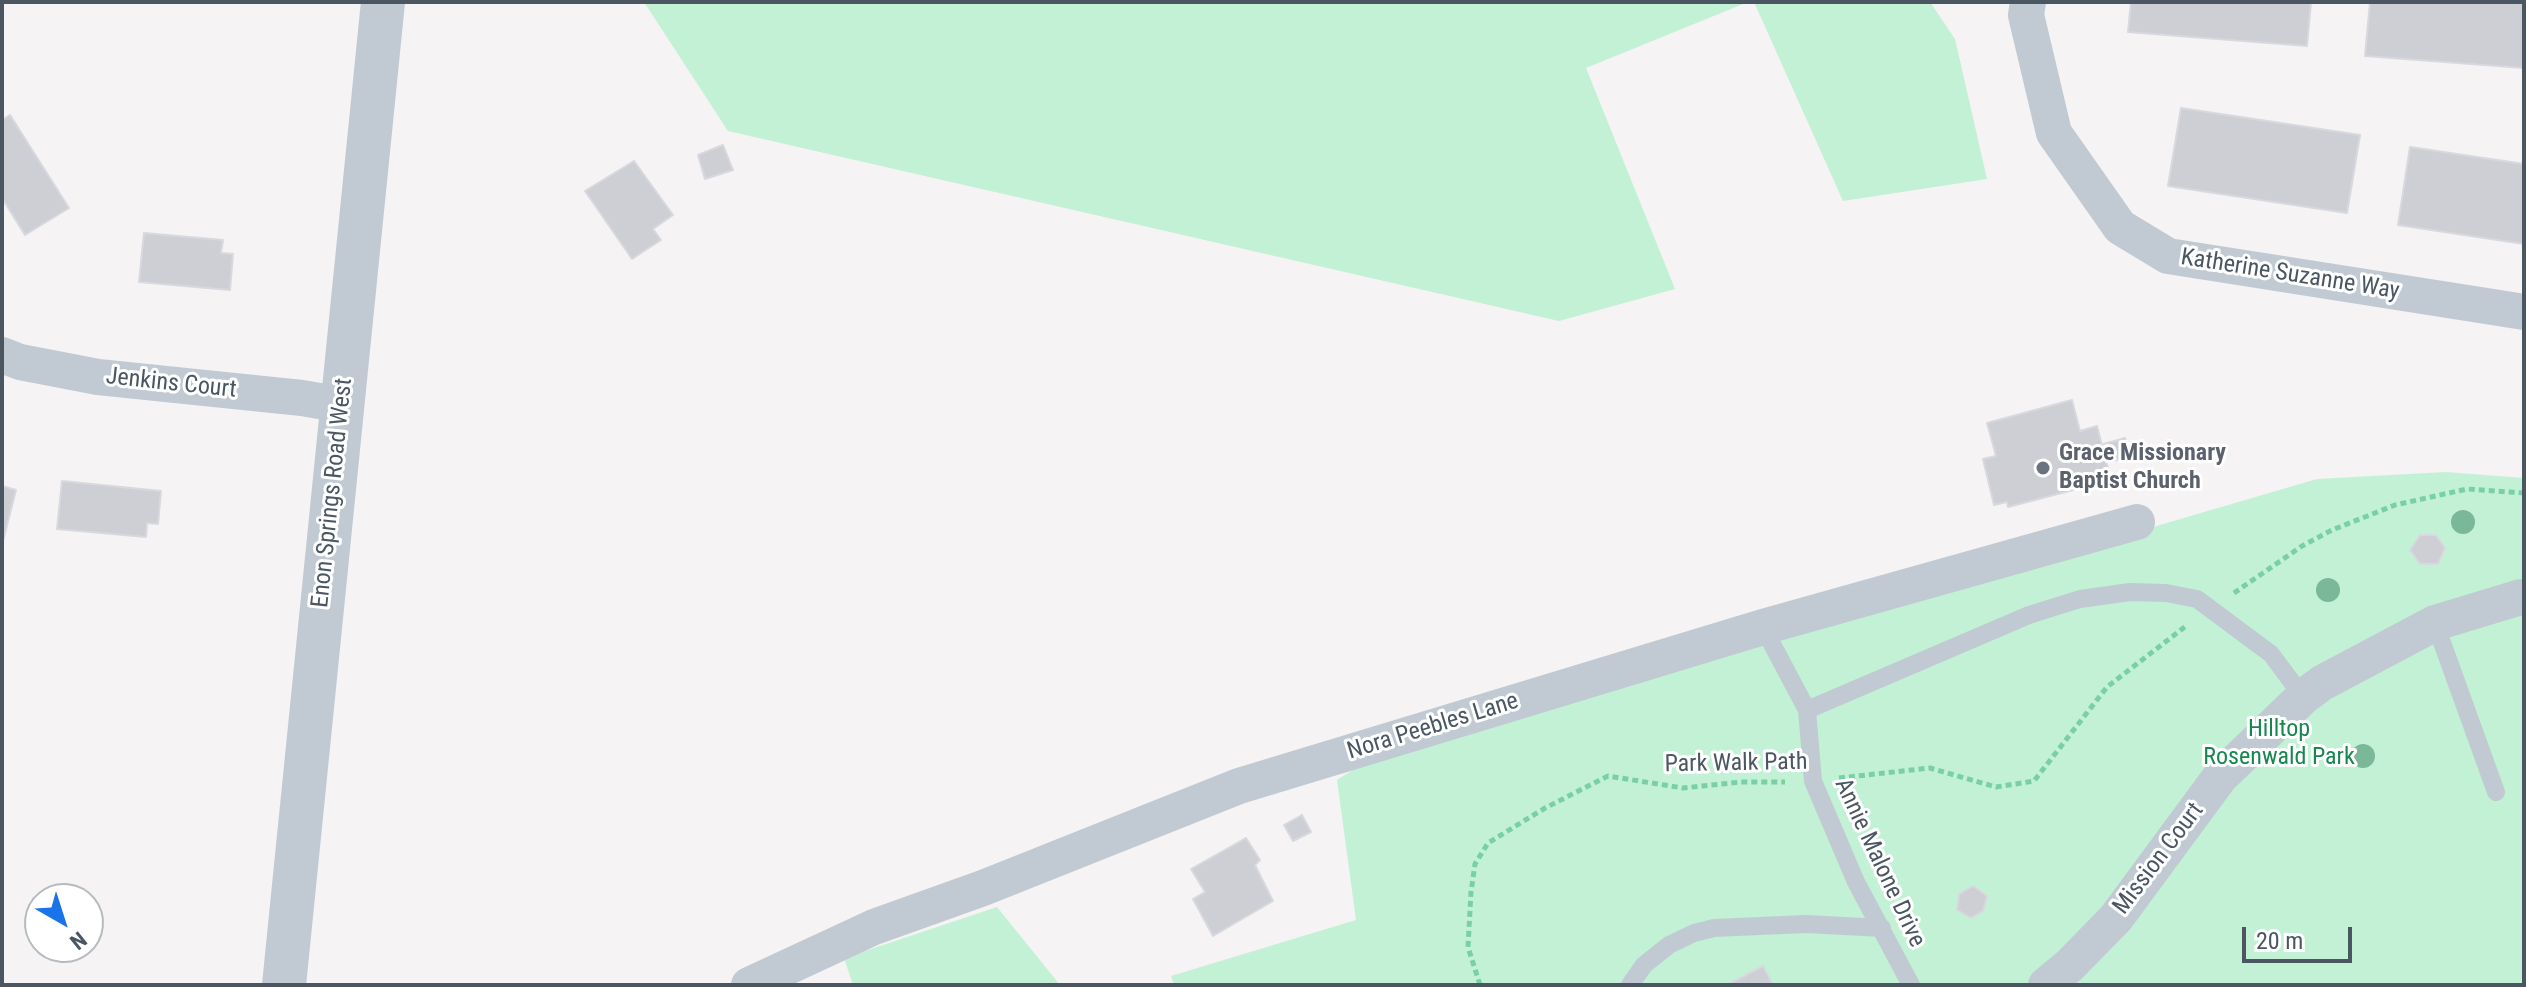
<!DOCTYPE html>
<style>
body{margin:0}
#map{position:relative;width:2526px;height:987px;overflow:hidden;background:#f5f3f3;font-family:"Roboto Condensed",sans-serif}
canvas{display:block}
.frame{position:absolute;inset:0;border:4px solid #4a5661;pointer-events:none}
.north{position:absolute;left:24px;top:883px;width:80px;height:80px;box-sizing:border-box;background:#fff;border:2px solid #b7bbc0;border-radius:50%;rotate:141deg;font-size:22px;font-weight:700;line-height:32px;text-align:center;color:#4a5661}
.north::after{content:'';display:block;margin:auto;width:28px;height:36px;background:#1a73e8;clip-path:polygon(50% 0,100% 100%,50% 72%,0 100%)}
.scale{position:absolute;left:2242px;top:927px;width:110px;height:36px;box-sizing:border-box;border:4px solid #4a5661;border-top:0;padding-left:10px;font-size:24px;line-height:28px;white-space:nowrap;color:#4a5661;-webkit-text-stroke:6px #fff;paint-order:stroke}
</style>
<div id="map">
<canvas width="2526" height="987"></canvas>
<div class="frame"></div>
<div class="north">N</div>
<div class="scale">20 m</div>
</div>
<script>
const g = document.querySelector('canvas').getContext('2d');
g.lineJoin = 'round';
function paint(path, color) {
  g.fillStyle = color;
  g.fill(path, 'evenodd');
}
function shape(rows) {
  const path = new Path2D();
  for (const r of rows) {
    path.moveTo(r[0], r[1]);
    for (let i = 2; i < r.length; i += 2) path.lineTo(r[i], r[i + 1]);
  }
  return path;
}
function stroke(path, color, width, dash) {
  g.strokeStyle = color;
  g.lineWidth = width;
  g.lineCap = dash ? 'butt' : 'round';
  g.setLineDash(dash || []);
  g.stroke(path);
}
function label(font, color, halo, rows, align = 'center') {
  g.font = font + ' "Roboto Condensed",sans-serif';
  g.lineWidth = 6;
  g.setLineDash([]);
  g.textBaseline = 'middle';
  g.strokeStyle = halo;
  g.fillStyle = color;
  for (const [text, x, y, turn = 0] of rows) {
    g.save();
    g.translate(x, y);
    g.rotate((+turn || 0) * Math.PI / 180);
    g.textAlign = isNaN(turn) ? turn : align;
    if (halo) g.strokeText(text, 0, 0);
    g.fillText(text, 0, 0);
    g.restore();
  }
}
paint(shape([
 [644,2,1748,2,1586,68,1675,289,1559,321,728,131],
 [1754,2,1930,2,1955,39,1987,179,1843,201],
 [2446,472,2524,478,2524,985,1174,985,1171,976,1356,920,1337,780,1367,761,1743,647,2317,479],
 [997,907,1060,985,853,985,844,958]
]), '#c3f1d5');
const building = shape([
 [2131,2,2311,2,2307,46,2128,32,2131,2],
 [2370,2,2524,2,2524,68,2365,56,2370,2],
 [2181,108,2360,135,2347,213,2168,186,2181,108],
 [10,115,69,208,25,235,2,198,2,120,10,115],
 [723,145,733,170,705,179,698,155,723,145],
 [2410,147,2524,164,2524,244,2398,225,2410,147],
 [634,161,673,215,653,229,661,240,632,259,585,191,634,161],
 [144,233,223,240,221,253,233,254,230,290,139,282,144,233],
 [2072,400,2080,431,2097,426,2111,480,2008,507,2007,502,1994,505,1983,459,1996,456,1987,423,2072,400],
 [2125,438,2130,457,2109,462,2104,444,2125,438],
 [62,481,161,491,158,524,147,523,146,537,57,529,62,481],
 [2,486,16,490,3,541,2,540,2,486],
 [2420,535,2436,535,2445,548,2438,564,2420,564,2410,550,2420,535],
 [1302,815,1311,832,1293,841,1284,825,1302,815],
 [1246,838,1260,860,1255,865,1273,901,1213,936,1193,899,1205,892,1191,869,1246,838],
 [1973,886,1987,896,1983,911,1971,918,1957,910,1959,894,1973,886],
 [1763,966,1773,985,1727,985,1763,966]
]);
paint(building, '#cdcfd5');
stroke(building, '#d7d9de', 2);
stroke(shape([
 [2234,593,2302,546,2332,530,2395,505,2467,489,2524,493],
 [1839,778,1930,768,1996,787,2034,781,2107,687,2186,626],
 [1480,985,1468,947,1471,892,1475,864,1488,843,1545,808,1608,776,1683,788,1741,782,1785,782]
]), '#7ad0a6', 5, [6, 4]);
stroke(shape([
 [2435,623,2496,792],
 [1763,627,1807,710,1813,781,1856,882,1911,985],
 [1807,710,2029,615,2080,599,2130,592,2166,593,2197,599,2271,654,2303,697],
 [1630,985,1644,965,1669,945,1694,933,1714,928,1806,924,1882,928]
]), '#c1cad2', 18);
stroke(shape([
 [2028,2,2026,15,2054,133,2120,227,2168,256,2524,312],
 [2,355,20,362,98,377,302,398,342,405],
 [749,985,874,927,983,888,1239,786,1763,627,2137,522],
 [2046,985,2070,965,2116,918,2220,777,2303,697,2322,683,2435,623,2521,597]
]), '#c1cad2', 36);
stroke(shape([
 [284,985,383,2]
]), '#c1cad2', 44);
g.fillStyle = '#7bb799';
for (const [x, y] of [
 [2463,522],
 [2328,590],
 [2363,756]
]) {
  g.beginPath();
  g.arc(x, y, 12, 0, 2 * Math.PI);
  g.fill();
}
for (const [x, y, r, color] of [
 [2043,468,8,"#6b7280"]
]) {
  const dot = new Path2D();
  dot.arc(x, y, r, 0, 2 * Math.PI);
  g.fillStyle = color;
  g.fill(dot);
  stroke(dot, '#fff', 3);
}
label('24px', '#4a5661', '#fff', [
 ["Katherine Suzanne Way",2290,275,9],
 ["Jenkins Court",171,384,6],
 ["Enon Springs Road West",333,493,-84],
 ["Nora Peebles Lane",1433,727,-17],
 ["Park Walk Path",1736,764,-1],
 ["Mission Court",2159,859,-53],
 ["Annie Malone Drive",1879,863,65]
]);
label('bold 24px', '#5b616d', '#fff', [
 ["Grace Missionary",2059,454],
 ["Baptist Church",2059,482]
], 'left');
label('24px', '#17864f', '#fff', [
 ["Hilltop",2279,730],
 ["Rosenwald Park",2279,758]
]);
</script>
